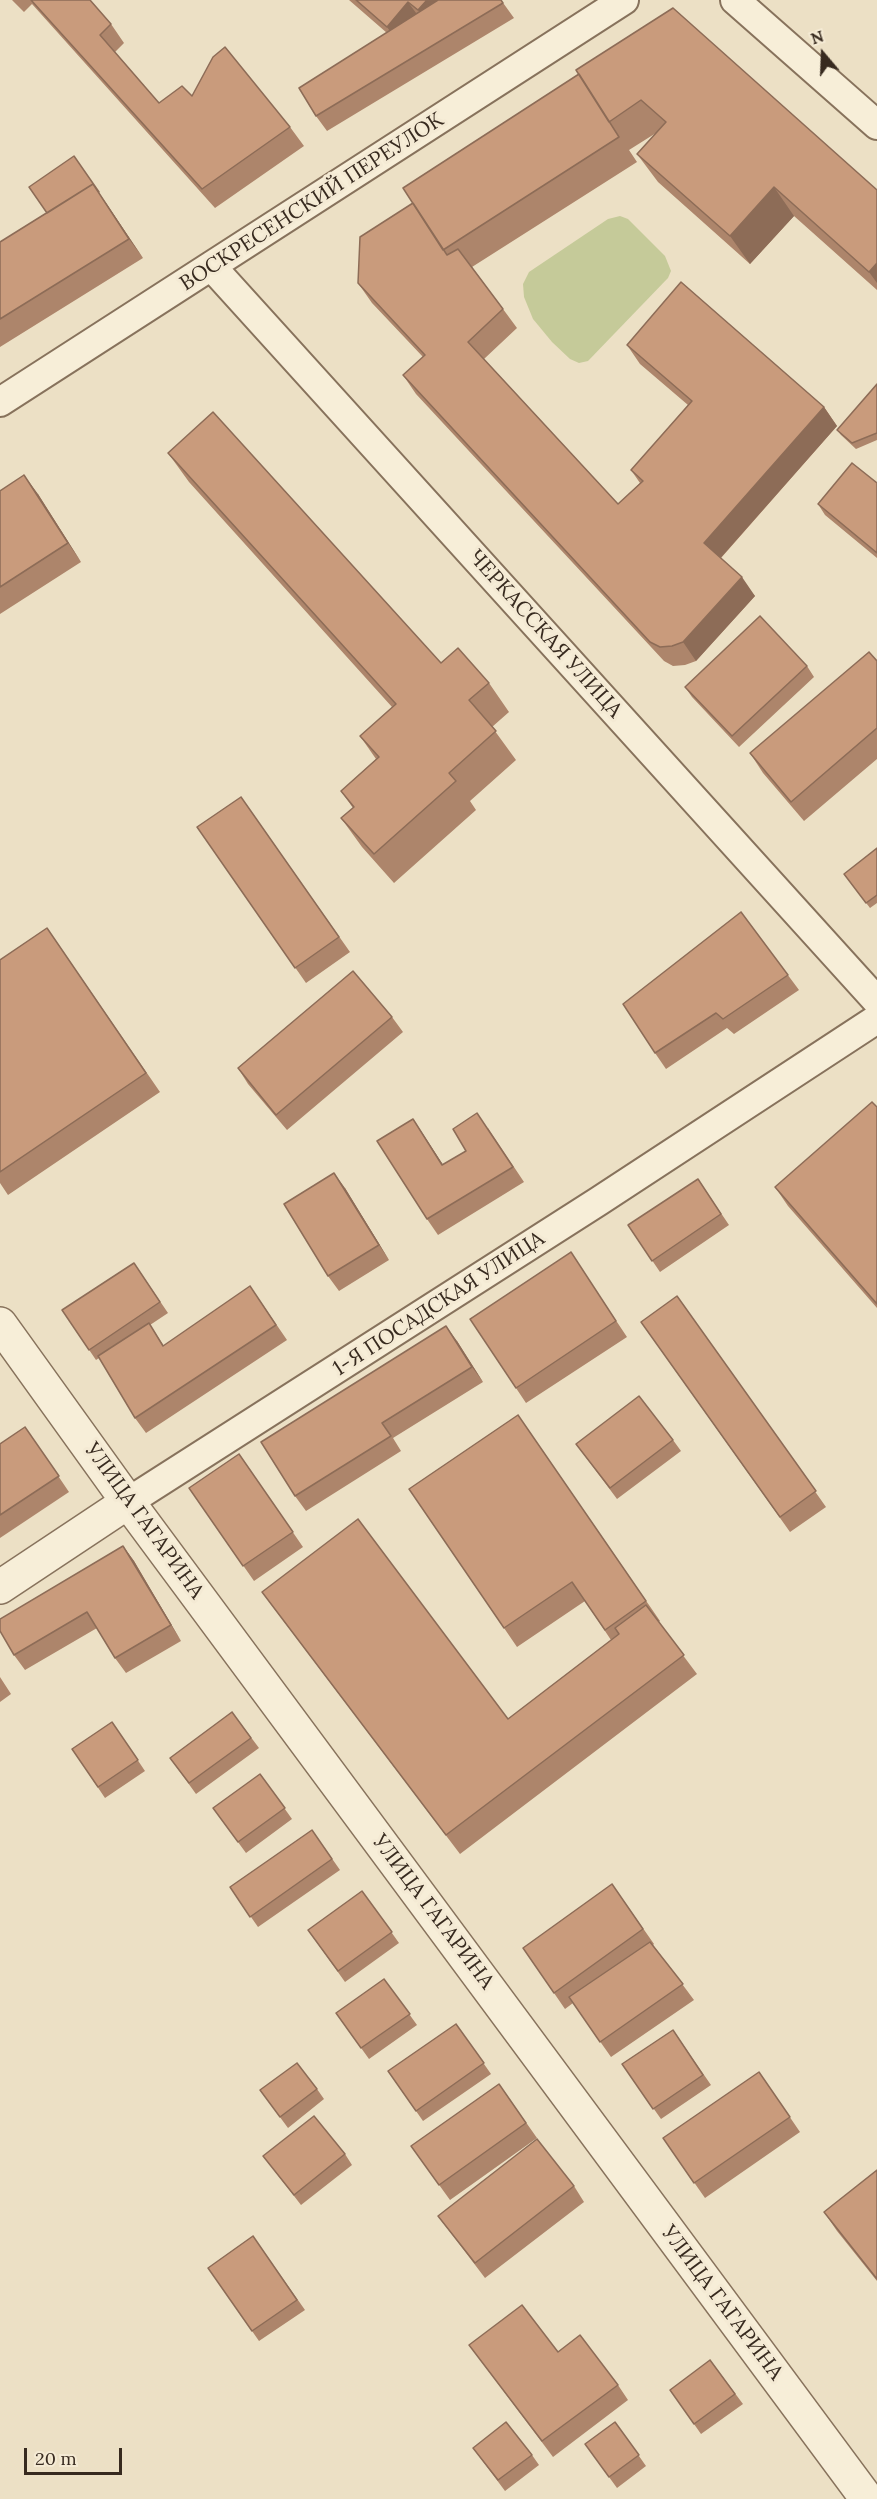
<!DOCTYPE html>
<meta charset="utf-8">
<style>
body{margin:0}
#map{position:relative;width:877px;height:2499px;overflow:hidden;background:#ece0c5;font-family:Lora,serif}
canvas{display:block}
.north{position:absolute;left:793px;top:24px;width:60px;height:60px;-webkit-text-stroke:4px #f4ead4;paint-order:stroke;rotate:341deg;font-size:16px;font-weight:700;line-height:24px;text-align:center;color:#372a1f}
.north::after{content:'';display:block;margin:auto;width:21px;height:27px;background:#372a1f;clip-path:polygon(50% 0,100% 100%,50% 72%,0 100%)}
.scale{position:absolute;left:24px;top:2448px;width:98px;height:27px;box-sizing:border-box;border:3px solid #372a1f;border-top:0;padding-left:8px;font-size:18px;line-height:21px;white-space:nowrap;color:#372a1f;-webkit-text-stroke:4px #f4ead4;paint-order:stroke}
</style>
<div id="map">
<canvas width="877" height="2499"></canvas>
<div class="north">N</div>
<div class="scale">20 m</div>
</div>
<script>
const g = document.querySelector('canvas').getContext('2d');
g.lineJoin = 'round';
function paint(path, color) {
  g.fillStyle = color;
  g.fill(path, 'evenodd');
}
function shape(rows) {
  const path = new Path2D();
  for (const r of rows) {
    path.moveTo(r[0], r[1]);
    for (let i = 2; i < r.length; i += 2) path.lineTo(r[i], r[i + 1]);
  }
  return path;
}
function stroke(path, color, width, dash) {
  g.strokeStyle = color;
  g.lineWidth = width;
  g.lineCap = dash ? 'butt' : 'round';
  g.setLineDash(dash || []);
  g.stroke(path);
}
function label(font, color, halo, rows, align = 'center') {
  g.font = font + ' Lora,serif';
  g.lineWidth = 6;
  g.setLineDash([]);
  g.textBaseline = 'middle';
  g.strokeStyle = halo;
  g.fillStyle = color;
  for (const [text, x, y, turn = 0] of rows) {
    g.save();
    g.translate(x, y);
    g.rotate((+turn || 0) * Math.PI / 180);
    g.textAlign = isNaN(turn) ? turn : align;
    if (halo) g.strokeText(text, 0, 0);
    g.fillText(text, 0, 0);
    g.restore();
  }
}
paint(shape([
 [620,216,628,219,665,256,671,271,668,278,588,361,579,363,570,359,552,342,533,319,524,297,523,284,529,272,608,219]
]), '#c5ca99');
const minor = shape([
 [735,0,877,125],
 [212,267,877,1001],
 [0,402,624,0],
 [128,1502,599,1201,877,1019]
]);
const tertiary = shape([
 [0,1324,128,1502,867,2499],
 [0,1587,128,1502]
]);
stroke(minor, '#87725c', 32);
stroke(tertiary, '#87725c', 36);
stroke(minor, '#f7eed8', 28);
stroke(tertiary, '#f7eed8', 33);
paint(shape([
 [12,0,90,0,111,24,124,43,115,52,159,103,192,96,290,127,304,146,215,208,32,4,24,12],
 [349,0,501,0,514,18,327,131,316,116,387,33],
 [579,74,877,190,877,290,794,216,750,264,658,182,637,154,656,133,629,150,637,162,472,267,517,328,484,359,618,504,640,483,631,470,688,405,640,364,627,345,824,407,837,426,721,558,755,596,696,661,685,665,673,666,664,661,416,394,403,375,423,357,372,303,358,283,413,203],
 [106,203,143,258,0,347,0,242,47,213],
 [877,384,877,440,856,449,841,435,837,430],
 [168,453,441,663,489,683,509,712,492,727,516,760,470,801,476,810,394,883,362,847,341,818,353,808,341,791,376,759,360,736,392,707,189,482],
 [877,483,877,558,825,515,818,504],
 [0,491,38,494,81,562,0,614],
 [877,661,877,759,804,821,763,773,750,753],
 [807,666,814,677,739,747,692,697,685,687],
 [241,797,350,952,306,983,197,827],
 [877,848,877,903,870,908,844,874],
 [741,912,799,990,734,1034,727,1028,666,1069,655,1053],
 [47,928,160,1092,8,1195,0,1183,0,960],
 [392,1017,403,1032,287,1130,248,1084,238,1068],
 [877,1107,877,1308,788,1206,775,1187],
 [413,1119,443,1165,466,1151,488,1128,524,1182,438,1235,427,1219],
 [698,1179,729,1225,660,1272,628,1225],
 [345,1188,389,1260,339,1291,328,1276],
 [134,1263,168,1313,150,1325,164,1346,250,1286,287,1340,146,1433,135,1418,99,1358,96,1360,62,1310],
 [581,1268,627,1337,526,1403,516,1388],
 [677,1296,826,1507,790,1532,641,1322],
 [457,1341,483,1382,393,1438,401,1451,306,1511,295,1496],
 [518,1415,660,1621,658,1622,697,1674,460,1854,276,1611,262,1592,508,1719,611,1640,585,1601,517,1647,409,1489],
 [25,1427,69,1492,0,1538,0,1444],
 [673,1440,681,1451,617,1499,576,1444],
 [239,1454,303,1547,254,1581,189,1488],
 [123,1546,134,1561,181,1641,126,1673,115,1658,97,1628,25,1670,14,1655],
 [0,1677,11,1694,0,1702],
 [232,1712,259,1748,196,1794,170,1758],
 [112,1722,145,1771,105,1798,72,1749],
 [260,1774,292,1819,246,1853,213,1808],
 [312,1830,340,1870,258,1927,230,1887],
 [612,1884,654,1944,653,1945,694,2000,611,2057,573,2003,565,2009,523,1948],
 [362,1891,399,1943,345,1982,308,1930],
 [384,1979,417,2025,369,2059,336,2013],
 [456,2024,491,2074,423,2121,388,2071],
 [673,2030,711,2085,661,2119,622,2064],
 [759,2072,800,2132,705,2198,663,2138],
 [499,2084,537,2138,450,2200,411,2146],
 [317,2089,324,2099,288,2128,260,2090],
 [345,2154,352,2165,301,2205,263,2156],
 [877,2170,877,2281,837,2231,824,2212],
 [574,2186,584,2202,485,2278,438,2216],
 [253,2236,305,2310,259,2341,208,2268],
 [469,2345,618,2385,628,2400,553,2457],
 [710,2360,743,2404,701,2434,670,2390],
 [615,2422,646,2466,617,2488,585,2444],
 [473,2448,532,2455,539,2465,505,2491]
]), '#ad856b');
paint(shape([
 [427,0,447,0,429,26,418,10],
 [408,2,419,17,398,42,387,27],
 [74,156,106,203,143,258,129,239],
 [774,187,794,216,750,264,730,236],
 [877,263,877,283,869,272],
 [824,407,837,426,717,562,704,543],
 [24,475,38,494,81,562,68,543],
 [742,577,755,596,696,661,683,642],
 [413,1119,423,1134,453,1180,442,1165],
 [334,1173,345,1188,389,1260,379,1245],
 [446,1326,457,1341,483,1382,472,1367],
 [123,1546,134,1561,181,1641,171,1625]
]), '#8d6c57');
const building = shape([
 [31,0,90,0,111,24,100,35,159,103,182,86,192,96,213,57,225,47,290,127,202,189,31,0],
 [356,0,427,0,418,10,408,2,387,27,356,0],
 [438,0,501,0,503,3,316,116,299,88,438,0],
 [673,8,877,190,877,263,869,272,774,187,730,236,637,154,666,122,641,100,609,122,576,70,673,8],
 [579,74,619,137,443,250,403,188,579,74],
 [74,156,99,192,93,184,47,213,29,187,74,156],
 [93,184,129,239,0,319,0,242,93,184],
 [413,203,447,255,458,249,503,309,468,342,618,504,643,481,631,470,692,401,627,345,681,282,824,407,704,543,742,577,683,642,672,646,660,647,650,642,403,375,425,355,358,283,360,237,413,203],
 [877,384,877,433,852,443,837,430,877,384],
 [213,412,441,663,458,648,489,683,469,700,496,731,449,773,456,781,374,854,341,818,354,807,341,791,379,757,360,736,396,704,168,453,213,412],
 [852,463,877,483,877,553,818,504,852,463],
 [24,475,68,543,0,587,0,491,24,475],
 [760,616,807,666,732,736,685,687,760,616],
 [869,652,877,661,877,728,791,802,750,753,869,652],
 [241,797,339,937,295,968,197,827,241,797],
 [877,848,877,895,866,903,844,874,877,848],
 [741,912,788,975,723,1019,716,1013,655,1053,623,1004,741,912],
 [47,928,146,1073,0,1172,0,960,47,928],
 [353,971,392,1017,276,1115,238,1068,353,971],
 [872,1102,877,1107,877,1304,775,1187,872,1102],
 [477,1113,513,1167,427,1219,377,1141,413,1119,442,1165,466,1151,453,1129,477,1113],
 [334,1173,379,1245,328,1276,284,1204,334,1173],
 [698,1179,721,1214,652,1261,628,1225,698,1179],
 [571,1252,616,1321,516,1388,470,1319,571,1252],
 [134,1263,160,1302,89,1350,62,1310,134,1263],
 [250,1286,276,1325,135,1418,98,1356,149,1323,163,1346,250,1286],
 [677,1296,816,1491,780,1517,641,1322,677,1296],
 [446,1326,472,1367,382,1423,391,1436,295,1496,261,1442,446,1326],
 [639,1396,673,1440,610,1488,576,1444,639,1396],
 [518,1415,646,1601,605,1630,572,1582,504,1628,409,1489,518,1415],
 [25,1427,59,1476,0,1515,0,1444,25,1427],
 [239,1454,293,1532,243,1566,189,1488,239,1454],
 [358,1519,508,1719,619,1634,615,1628,646,1605,684,1655,446,1835,262,1592,358,1519],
 [123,1546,171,1625,115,1658,87,1612,14,1655,0,1631,0,1619,123,1546],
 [232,1712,251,1738,189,1783,170,1758,232,1712],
 [112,1722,138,1760,98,1787,72,1749,112,1722],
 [260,1774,285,1808,238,1842,213,1808,260,1774],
 [312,1830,332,1859,250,1917,230,1887,312,1830],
 [612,1884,643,1929,554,1993,523,1948,612,1884],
 [362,1891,392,1932,338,1971,308,1930,362,1891],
 [650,1942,683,1984,600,2042,569,1997,650,1942],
 [384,1979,410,2014,361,2048,336,2013,384,1979],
 [456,2024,484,2063,416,2111,388,2071,456,2024],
 [673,2030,703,2075,653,2109,622,2064,673,2030],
 [297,2063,317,2089,280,2117,260,2090,297,2063],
 [759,2072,790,2117,694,2183,663,2138,759,2072],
 [499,2084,526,2123,439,2185,411,2146,499,2084],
 [314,2116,345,2154,294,2195,263,2156,314,2116],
 [537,2139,574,2186,475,2263,438,2216,537,2139],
 [877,2170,877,2279,824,2212,877,2170],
 [253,2236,297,2300,252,2331,208,2268,253,2236],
 [522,2305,558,2352,580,2335,618,2385,542,2441,469,2345,522,2305],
 [710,2360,735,2394,694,2424,670,2390,710,2360],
 [506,2422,532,2455,498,2480,473,2448,506,2422],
 [615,2422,639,2455,609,2477,585,2444,615,2422]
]);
paint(building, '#c99b7c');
stroke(building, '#8d6c57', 1.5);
label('21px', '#372a1f', '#f4ead4', [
 ["ВОСКРЕСЕНСКИЙ ПЕРЕУЛОК",312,202,-33],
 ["ЧЕРКАССКАЯ УЛИЦА",545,634,48],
 ["1-Я ПОСАДСКАЯ УЛИЦА",439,1304,-33],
 ["УЛИЦА ГАГАРИНА",144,1521,54],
 ["УЛИЦА ГАГАРИНА",433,1912,53],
 ["УЛИЦА ГАГАРИНА",722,2303,53]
]);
</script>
